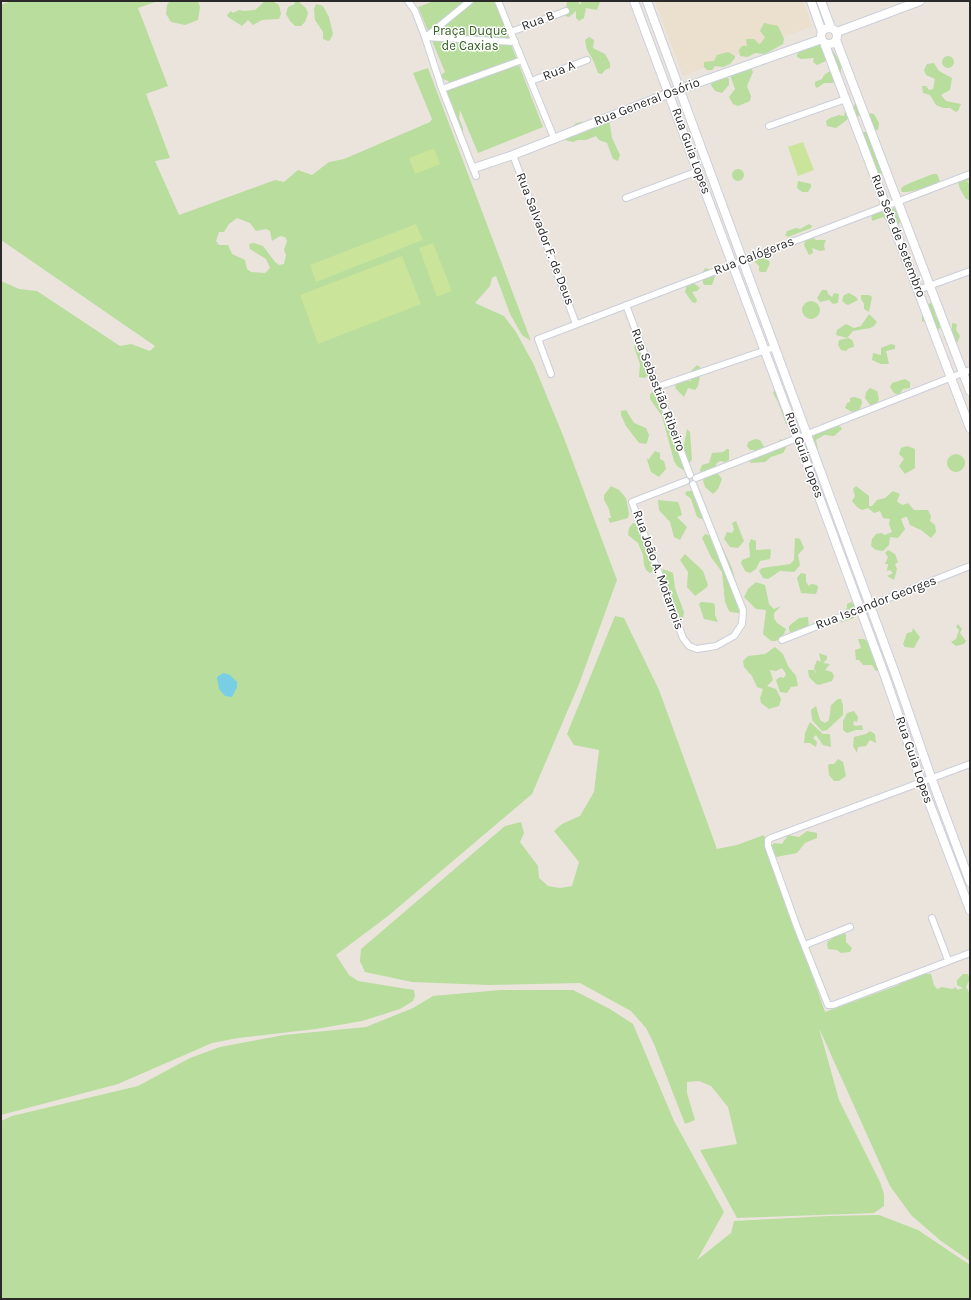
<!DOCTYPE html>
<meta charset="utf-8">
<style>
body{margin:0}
#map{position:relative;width:971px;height:1300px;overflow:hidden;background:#ebe4dd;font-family:Karla,sans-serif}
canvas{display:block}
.frame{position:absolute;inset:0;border:2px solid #2a2a2a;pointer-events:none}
</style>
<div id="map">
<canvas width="971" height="1300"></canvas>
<div class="frame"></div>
</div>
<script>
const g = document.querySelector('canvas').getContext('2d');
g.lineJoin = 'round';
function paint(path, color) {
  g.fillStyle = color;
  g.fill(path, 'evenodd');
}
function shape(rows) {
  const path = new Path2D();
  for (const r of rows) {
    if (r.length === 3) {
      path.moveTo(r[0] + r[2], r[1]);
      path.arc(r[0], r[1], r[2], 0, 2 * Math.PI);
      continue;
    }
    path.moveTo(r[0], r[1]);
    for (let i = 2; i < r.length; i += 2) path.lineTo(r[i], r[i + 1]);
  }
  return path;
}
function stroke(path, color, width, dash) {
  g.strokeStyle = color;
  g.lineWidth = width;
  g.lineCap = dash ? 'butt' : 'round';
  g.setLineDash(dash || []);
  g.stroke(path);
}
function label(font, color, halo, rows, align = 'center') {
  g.font = font + ' Karla,sans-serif';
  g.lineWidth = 3;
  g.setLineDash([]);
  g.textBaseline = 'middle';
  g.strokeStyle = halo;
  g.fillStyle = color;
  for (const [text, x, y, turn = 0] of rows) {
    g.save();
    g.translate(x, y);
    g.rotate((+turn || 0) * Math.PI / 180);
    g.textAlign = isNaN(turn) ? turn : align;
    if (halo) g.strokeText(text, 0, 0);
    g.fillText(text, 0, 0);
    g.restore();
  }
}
paint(shape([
 [655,1,803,1,812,26,683,76]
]), '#ebdfcd');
paint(shape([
 [11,1,158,1,138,8,168,86,146,94,170,158,155,161,179,215,275,180,284,182,298,170,312,175,329,162,344,159,430,122,432,119,413,73,428,68,531,341,522,335,510,314,496,276,492,278,490,286,475,303,504,316,516,332,534,365,564,438,617,580,579,684,532,794,388,916,336,955,349,975,358,981,414,990,415,996,413,1001,400,1009,362,1021,316,1029,238,1038,212,1043,118,1084,1,1115,1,281,19,289,37,291,120,346,131,344,150,351,155,346,1,240,1,5],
 [237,218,250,223,256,231,266,229,270,231,272,241,280,236,285,237,287,241,284,250,286,255,284,264,279,265,275,262,263,246,254,243,249,244,250,249,266,259,270,268,265,273,251,272,247,269,245,260,232,254,228,245,219,245,216,241,219,232,224,232,229,224],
 [170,1,198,1,200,7,198,20,185,25,171,22,166,14,167,5],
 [265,1,272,1,279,5,281,14,279,19,262,20,253,25,248,20,242,26,228,17,227,15,231,11,233,13,239,10,244,11,255,10],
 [294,1,300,1,300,3,306,8,308,13,305,22,301,26,295,26,290,21,286,14,288,7,295,4],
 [434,1,495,1,502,12,504,24,509,29,507,33,509,37,513,37,512,47,543,127,478,153,460,110,459,118,463,128,463,131,459,131,444,91,447,87,452,89,448,81,443,79,441,75,445,72,418,7],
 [567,1,579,1,579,5,583,1,600,2,597,10,586,8,584,18,579,21,576,18,576,11,569,17,565,16],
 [316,4,323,6,329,17,333,34,330,40,328,41,323,39,323,32,315,20,314,9],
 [764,23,778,26,784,39,783,44,765,54,755,53,748,57,740,56,739,50,742,46,747,46,746,39,754,39,759,44,761,43,765,37,760,31],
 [589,37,594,40,593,48,605,54,610,63,610,68,605,70,602,74,598,73,593,60,587,50,585,40],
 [816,39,832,49,841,64,841,79,832,83,824,83,817,88,815,86,815,82,822,79,824,75,830,71,829,62,826,61,817,65,813,62,814,58,801,59,797,57,797,54,800,51,804,51,807,46],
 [728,52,735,56,735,58,730,64,723,67,715,66,712,70,707,70,704,67,704,62,714,61,717,55],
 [948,62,6],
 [934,63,939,71,952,78,950,90,941,95,946,101,961,104,958,111,956,112,950,108,943,108,936,105,930,95,923,93,922,86,926,86,929,90,933,89,935,79,926,75,924,70,927,64],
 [751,68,753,72,747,86,751,96,750,101,738,106,733,104,729,97,735,89,730,75],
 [726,76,729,79,729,85,722,93,715,91,711,85,712,80],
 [855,103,858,104,860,115,853,120,848,119,836,128,827,126,826,121,830,118,839,115,844,116,845,111,853,108],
 [870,113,874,114,879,123,878,130,874,130,868,117],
 [609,119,612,138,620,155,618,161,613,159,607,143,599,140,596,136,586,140,578,140,573,142,565,140,565,134,576,123,581,122,589,125],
 [863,132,868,132,883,172,880,175,877,174,874,162,870,158,861,133],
 [738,175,6],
 [970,171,970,180,967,181,970,185,970,200,966,199,960,189,958,182,959,179],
 [933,174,937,174,940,181,930,188,907,192,902,192,901,190,902,187,910,183],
 [798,181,811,184,811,187,808,192,802,192,797,188],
 [891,208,899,209,902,218,899,224,888,222,883,217,872,221,871,214],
 [809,224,812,226,811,228,788,237,785,235,787,231,796,228,800,229],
 [812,237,816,240,826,240,824,245,825,250,820,251,812,248,813,253,809,255,804,245,806,238],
 [765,254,770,263,766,272,761,272,759,271,759,266,753,260],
 [705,268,712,270,715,276,712,285,704,285,703,283,702,274],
 [692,282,700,288,697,291,692,292,697,300,696,303,692,302,685,292,687,285],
 [822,290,827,290,828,294,832,297,834,293,839,294,838,303,833,304,829,300,820,302,817,298],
 [849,293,856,297,858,300,848,305,844,303,842,300,844,295],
 [861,295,869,295,872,297,869,312,864,309,864,304,861,299],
 [811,310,9],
 [930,303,933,303,937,309,935,315,939,321,940,328,938,330,922,321,922,311,919,307,927,305],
 [869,314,877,322,874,326,870,328,853,331,847,338,836,335,837,330,846,324,854,328,861,326],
 [952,323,957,324,956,330,960,336,957,343,949,345,944,338,945,332,952,329],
 [849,338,853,341,854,347,849,348,846,351,841,350,838,345,839,340],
 [637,341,648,374,648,376,644,378,639,377,640,364,634,347],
 [891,344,895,345,895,349,886,351,889,364,881,364,872,360,873,353,881,355,881,348],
 [697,365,701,368,701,370,698,386,695,390,688,388,684,397,676,389,675,385,681,381,691,381,691,371],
 [905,379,910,382,910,388,903,389,899,395,894,393,890,387,892,383],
 [776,387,792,412,799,415,800,423,790,426,786,424,778,402,773,393],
 [870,388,877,391,879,399,876,405,871,406,865,398,866,392],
 [656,390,663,393,663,403,677,435,684,445,687,429,690,432,692,460,683,470,677,466,674,461,662,416,650,399,650,394],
 [854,397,861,399,862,403,859,411,852,412,845,408,847,403,850,402,850,398],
 [626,410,634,423,646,428,649,435,647,443,645,444,639,443,626,426,621,415,621,411],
 [833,424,841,427,842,429,834,436,824,435,816,440,818,450,815,458,812,459,805,452,804,447,806,443,810,440,815,432],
 [755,439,760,440,766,450,773,449,780,439,784,442,787,446,783,453,771,457,765,462,751,463,749,461,754,450,750,450,747,446,748,442],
 [907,446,915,449,915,468,905,474,899,466,904,459,899,454,901,448],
 [727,449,729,449,729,460,725,462,720,461,716,464,716,471,722,479,718,489,713,494,705,487,700,470,702,465,709,463,712,453,723,452],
 [655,451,660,453,660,459,664,461,666,469,659,477,651,472,646,457,648,460],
 [956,463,9],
 [611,486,619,490,626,498,629,513,628,518,610,523,608,518,611,518,609,509,604,500,604,495],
 [856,486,869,496,869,506,872,506,877,500,885,498,893,491,900,494,897,501,899,503,903,505,908,503,914,510,928,510,931,516,930,521,935,525,936,532,931,538,921,530,910,525,907,517,905,517,901,519,905,529,902,533,898,538,890,537,889,545,883,551,876,550,871,546,872,539,876,534,881,533,885,535,892,532,889,524,890,519,883,518,880,511,874,513,868,508,862,510,857,507,852,501,855,496,853,489],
 [687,491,695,491,708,512,708,517,701,519,697,517,691,499,685,494],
 [658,500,678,502,679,504,682,515,677,517,687,527,680,540,674,537,670,522,659,510],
 [736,521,744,541,738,548,730,547,724,539,727,532,732,533,734,529,732,523],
 [633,523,638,524,655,570,650,573,646,570,644,565,643,555,638,543,628,535,629,528],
 [705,534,715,537,721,544,732,568,743,610,739,613,730,612,728,609,725,602,722,572,711,557,702,538],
 [795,538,800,539,804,548,798,555,800,565,796,570,794,572,780,571,768,579,763,578,759,571,762,568,790,564,794,560],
 [751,539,756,541,756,549,757,550,770,549,771,551,770,559,760,561,756,569,750,573,745,571,741,563,742,560,750,557,749,544],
 [888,550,895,554,898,562,895,564,897,569,894,580,887,576,893,573,890,570,887,571,888,564,885,564,888,557,885,553],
 [685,554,703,571,708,585,706,588,695,596,687,587,688,572,680,560],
 [663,569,673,573,675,588,684,612,683,618,680,620,675,620,662,574],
 [801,573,806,574,806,582,809,586,811,584,817,585,818,588,816,594,801,593,797,578],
 [756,582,765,585,769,604,774,609,781,606,774,613,774,618,777,623,786,629,784,634,776,641,771,641,763,634,766,610,756,609,744,597,748,589],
 [701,602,713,603,715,605,715,615,718,622,704,619,699,604],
 [851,602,856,606,853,613,854,618,842,622,839,620,847,608,847,604],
 [615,616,624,618,659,690,717,849,737,845,764,835,769,849,774,843,782,844,788,835,799,837,807,831,817,833,817,838,805,843,797,853,776,857,769,851,825,1012,899,985,902,980,911,977,915,977,916,973,921,971,924,974,931,974,934,985,937,989,942,987,952,989,956,987,957,990,963,988,957,985,957,980,963,974,968,974,970,979,966,987,970,994,970,1261,941,1241,911,1215,890,1186,819,1028,839,1100,880,1182,884,1194,884,1206,874,1213,737,1218,700,1150,737,1144,728,1107,711,1086,699,1081,687,1082,687,1093,695,1120,685,1124,654,1044,646,1028,631,1011,580,983,489,985,412,982,365,972,360,961,361,949,505,826,521,822,524,833,520,842,538,866,539,878,548,886,560,888,572,886,579,862,554,831,562,824,580,816,594,792,599,750,574,745,567,734],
 [808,617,809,627,792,635,789,630,789,626,799,618],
 [958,624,962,629,960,633,966,641,964,644,956,646,951,642,956,639,959,630,956,627],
 [913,628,920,637,914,648,905,647,903,644,907,633,912,632],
 [858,639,864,639,880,650,884,663,881,671,876,671,872,665,863,665,859,660,856,660,855,650,861,648],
 [775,647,783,654,788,666,796,676,798,686,791,687,787,693,780,692,776,680,780,677,784,678,786,674,782,668,776,671,770,670,773,680,767,686,776,689,781,699,779,706,769,709,761,703,760,698,763,689,757,687,752,676,744,667,743,661,748,656,765,654],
 [819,653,827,656,827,659,823,663,830,664,825,670,832,672,834,676,832,681,819,685,816,684,809,677,808,670,814,670,817,675,814,668,817,660,821,662],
 [838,699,841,699,843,706,843,715,827,730,822,731,812,720,811,710,816,706,820,720,825,723,829,720,831,705],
 [854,711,858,717,857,722,854,721,853,724,855,726,862,725,863,730,856,730,847,733,843,730,843,721,847,713],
 [810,722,823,734,830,734,831,747,823,745,816,735,813,738,817,742,816,747,810,743,804,743,805,733],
 [870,731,875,734,876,743,870,740,866,746,858,747,857,753,853,746,854,737,866,734],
 [838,759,843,762,846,776,839,781,834,781,829,775,828,766,829,764,834,764],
 [844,932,846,935,846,942,852,948,850,952,841,953,837,950,828,949,827,944,828,941,832,939,831,937],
 [501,990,573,990,610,1009,633,1024,674,1121,724,1212,697,1260,731,1233,734,1221,829,1216,879,1215,918,1230,970,1265,970,1299,1,1299,1,1121,12,1116,138,1086,190,1058,220,1047,284,1035,366,1027,413,1008,433,996]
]), '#b8dd9d');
paint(shape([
 [803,142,814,170,798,176,788,147],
 [434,148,440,164,415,174,409,158],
 [416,224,423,240,316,282,310,265],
 [433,243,452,291,437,297,419,248],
 [402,256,421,304,318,344,300,295]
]), '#cae49a');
paint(shape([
 [223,673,230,675,237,682,237,687,232,697,225,696,219,689,217,677]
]), '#78cfe5');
const street = shape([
 [408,1,415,11,425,37,442,89,476,176],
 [498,1,554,138],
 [511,32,566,11],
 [427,36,470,1],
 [425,37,515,42],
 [531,81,587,60],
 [442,89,522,60],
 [769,126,846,99],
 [513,155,576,324],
 [626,198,698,171],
 [918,290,970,271],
 [626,305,690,475],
 [551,374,538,339,970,174],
 [657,387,775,347],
 [696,478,970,370],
 [686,481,632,502,683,638,689,646,697,649,716,646,734,636,742,624,743,610,693,484],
 [782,640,970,566],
 [970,764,771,838,768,840,768,846,797,927,828,1005,833,1005,970,953],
 [932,918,948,960],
 [805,945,850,927]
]);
const secondary = shape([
 [634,1,797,437,886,679,921,781,970,910],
 [647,1,896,676,931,777,970,882],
 [811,1,822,32],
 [821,1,831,28],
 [829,36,8],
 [837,32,920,1],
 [836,40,970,391],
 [825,45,970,428],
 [474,168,513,155,680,89,822,39]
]);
stroke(street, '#cbcfda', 8);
stroke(secondary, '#cbcfda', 10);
stroke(street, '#fff', 6);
stroke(secondary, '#fff', 8);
label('13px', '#2a2a2a', '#fff', [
 ["Rua B",538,21,-21],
 ["Rua A",559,71,-21],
 ["Rua General Osório",647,102,-21],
 ["Rua Guia Lopes",691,151,70],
 ["Rua Sete de Setembro",898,236,69],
 ["Rua Salvador F. de Deus",545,239,69],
 ["Rua Calógeras",754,256,-21],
 ["Rua Sebastião Ribeiro",658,390,69],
 ["Rua Guia Lopes",804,455,70],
 ["Rua João A. Motarrois",658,570,70],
 ["Rua Iscandor Georges",876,603,-21],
 ["Rua Guia Lopes",914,760,71]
]);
label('13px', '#326120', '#fff', [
 ["Praça Duque",470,31],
 ["de Caxias",470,46]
]);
</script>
